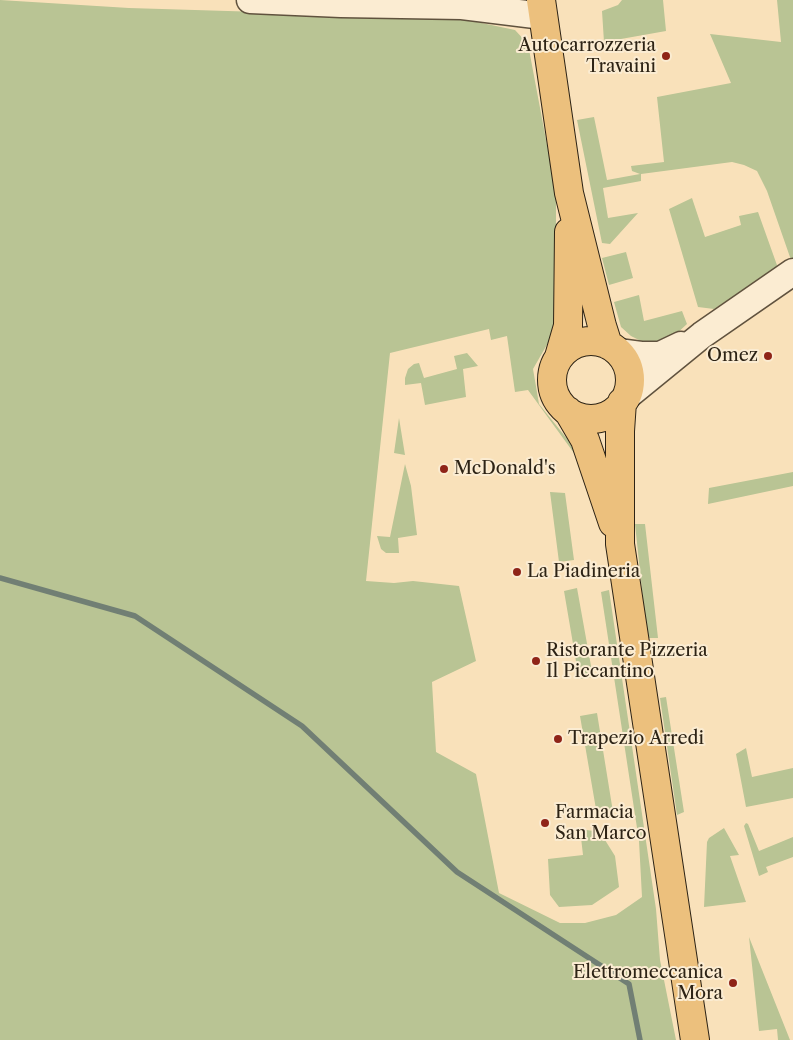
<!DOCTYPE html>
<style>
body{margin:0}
canvas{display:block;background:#f9e1ba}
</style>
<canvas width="793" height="1040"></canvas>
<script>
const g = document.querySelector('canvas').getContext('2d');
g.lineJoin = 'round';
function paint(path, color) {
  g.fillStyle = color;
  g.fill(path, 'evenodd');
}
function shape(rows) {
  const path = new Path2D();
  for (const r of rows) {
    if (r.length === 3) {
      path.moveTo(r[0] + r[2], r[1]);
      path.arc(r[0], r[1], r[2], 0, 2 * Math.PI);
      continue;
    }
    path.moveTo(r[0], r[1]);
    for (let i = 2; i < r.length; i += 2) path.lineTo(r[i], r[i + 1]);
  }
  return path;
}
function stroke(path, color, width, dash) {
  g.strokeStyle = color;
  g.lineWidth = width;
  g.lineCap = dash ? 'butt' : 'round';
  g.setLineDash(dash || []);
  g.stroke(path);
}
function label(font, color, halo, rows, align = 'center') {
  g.font = font + ' "Libre Caslon Text",serif';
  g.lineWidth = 4;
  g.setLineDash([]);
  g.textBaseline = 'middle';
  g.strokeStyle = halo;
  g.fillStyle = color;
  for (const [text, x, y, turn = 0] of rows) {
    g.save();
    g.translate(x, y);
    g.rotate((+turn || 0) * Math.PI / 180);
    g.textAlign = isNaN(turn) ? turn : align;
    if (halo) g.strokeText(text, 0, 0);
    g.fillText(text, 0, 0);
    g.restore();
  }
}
paint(shape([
 [0,0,129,8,458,18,515,30,528,44,556,193,556,329,533,369,539,404,568,440,579,460,528,390,515,392,507,336,491,340,489,329,390,353,366,581,394,583,413,581,459,586,476,661,432,682,436,752,476,774,499,893,560,923,585,923,616,915,642,897,639,841,601,592,609,590,656,909,660,960,676,1040,0,1040],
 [622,0,663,0,666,31,604,42,602,11,618,5],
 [777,0,793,0,793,259,791,260,767,191,757,171,744,165,732,162,641,174,641,181,603,188,608,218,638,213,610,244,602,243,577,120,594,117,607,180,640,174,632,171,631,166,664,162,657,97,731,83,710,34,781,42],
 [692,198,705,237,741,225,739,216,758,212,778,268,714,309,698,307,669,209],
 [626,252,633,278,609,285,602,258],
 [639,295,644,321,682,311,687,324,675,335,660,341,643,342,631,336,621,327,614,302],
 [467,353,478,366,463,369,466,397,425,405,421,383,405,385,405,378,408,369,414,364,419,363,424,378,457,369,454,356],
 [399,418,405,455,394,453],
 [405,464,411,486,417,535,398,538,399,553,386,553,381,549,377,536,390,537],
 [793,472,793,486,708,504,709,488],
 [550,492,565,493,574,560,559,562],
 [635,524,645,524,658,638,647,638],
 [577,588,593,677,579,679,564,591],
 [666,697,684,812,677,815,660,698],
 [597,713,613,812,597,815,580,716],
 [746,748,752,777,793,768,793,798,746,807,736,754],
 [746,823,748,824,759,851,793,837,793,857,766,867,768,872,759,876,744,826],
 [724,828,739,855,730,856,746,902,704,907,707,842,709,838],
 [580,829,600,832,615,856,619,887,592,905,559,907,550,895,548,859,583,855],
 [749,937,790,1040,778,1040,777,1029,759,1031]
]), '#b9c494');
stroke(shape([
 [0,578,135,616,302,726,457,872,629,984,640,1040]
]), '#717f74', 5.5);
const minor = shape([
 [250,0,341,4,462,6,543,16],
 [618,352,641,355,660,355,681,345],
 [626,397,702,335,793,272]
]);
const major = shape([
 [541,0,569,193,602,326,608,345],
 [591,380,39],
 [559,357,568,326,569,232],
 [622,402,620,431,620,544,695,1040],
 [568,411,585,440,613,523]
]);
stroke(minor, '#60523e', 29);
stroke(major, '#2d2315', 30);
stroke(minor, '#fbecd2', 26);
stroke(major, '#ecc07d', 28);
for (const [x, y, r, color] of [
 [666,56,5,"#8f2418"],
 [768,356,5,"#8f2418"],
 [444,469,5,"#8f2418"],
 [517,572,5,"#8f2418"],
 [536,661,5,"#8f2418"],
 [558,739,5,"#8f2418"],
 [545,823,5,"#8f2418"],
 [733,983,5,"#8f2418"]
]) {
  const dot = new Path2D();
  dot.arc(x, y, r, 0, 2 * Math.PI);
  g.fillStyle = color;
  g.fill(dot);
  stroke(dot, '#fbecd2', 2);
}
label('18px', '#2d2315', '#fbecd2', [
 ["Autocarrozzeria",656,46,"right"],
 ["Travaini",656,67,"right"],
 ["Omez",758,356,"right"],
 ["McDonald's",454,469],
 ["La Piadineria",527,572],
 ["Ristorante Pizzeria",546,651],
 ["Il Piccantino",546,672],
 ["Trapezio Arredi",568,739],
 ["Farmacia",555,813],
 ["San Marco",555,834],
 ["Elettromeccanica",723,973,"right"],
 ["Mora",723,994,"right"]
], 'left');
</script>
